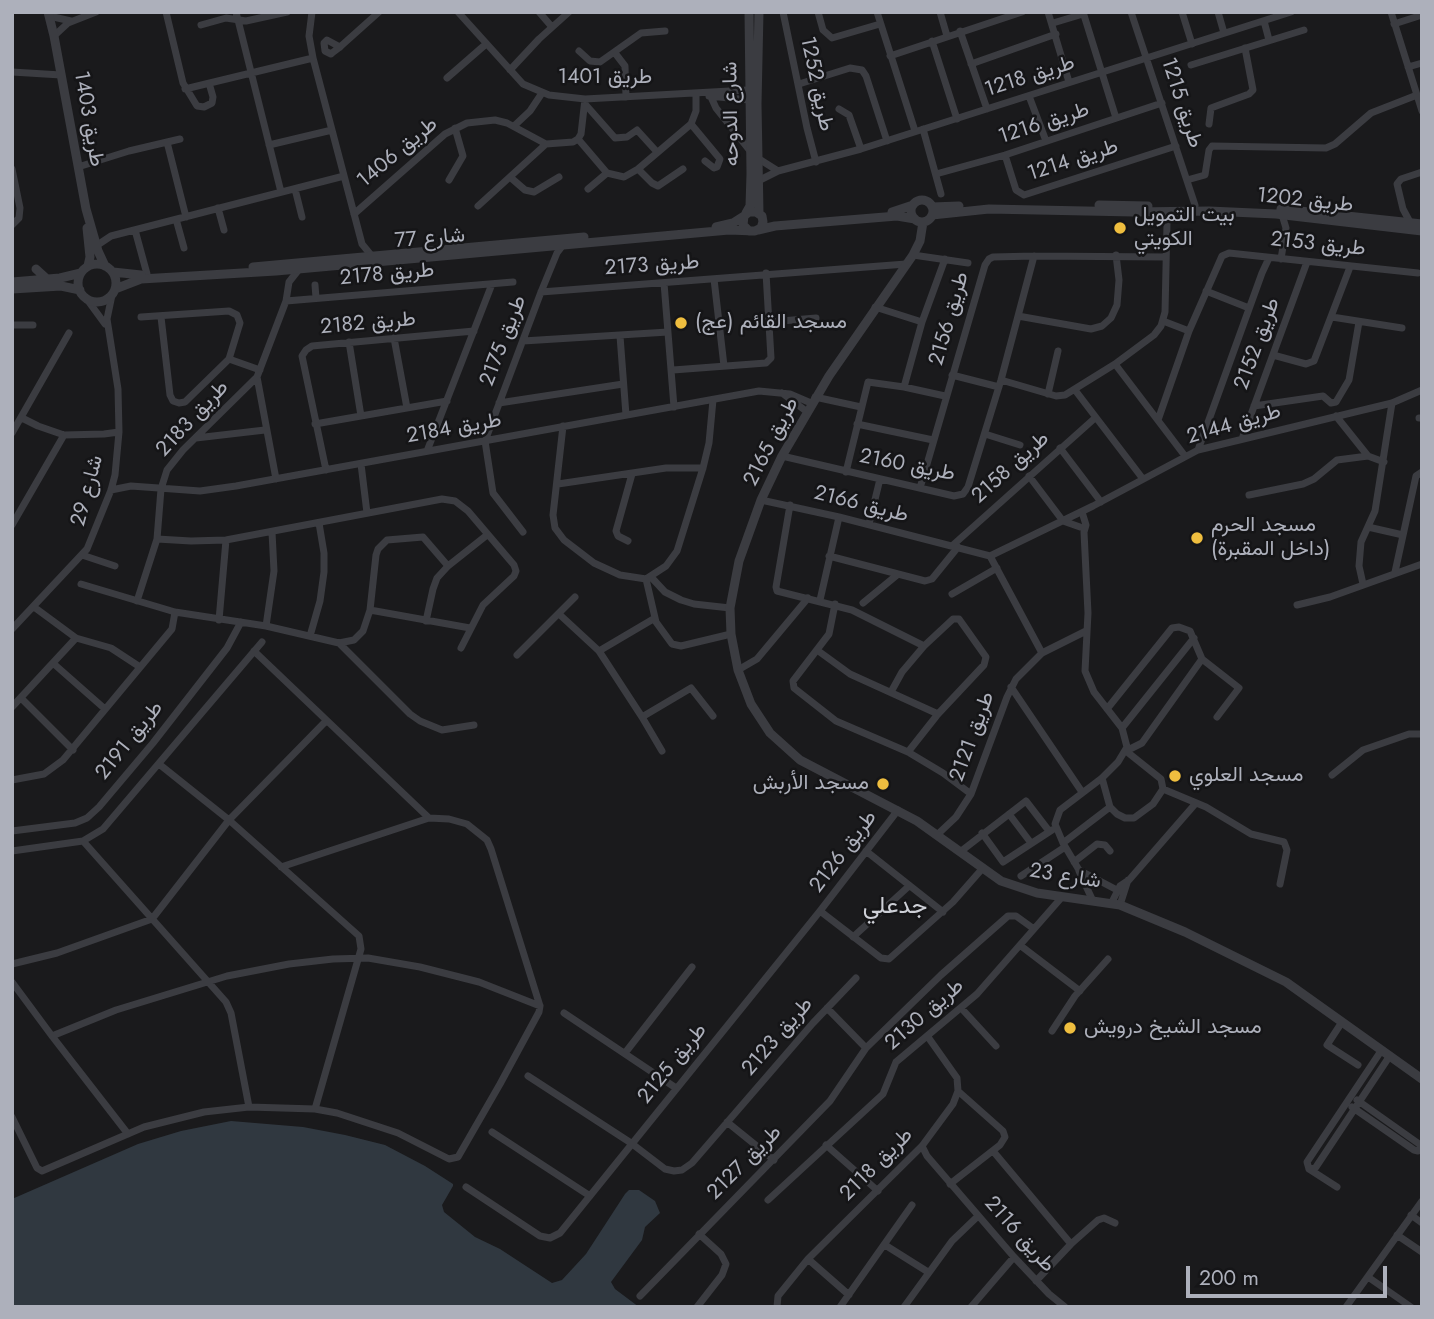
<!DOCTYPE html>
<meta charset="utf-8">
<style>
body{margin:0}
#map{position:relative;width:1434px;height:1319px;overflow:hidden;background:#1a1a1c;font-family:Jost,sans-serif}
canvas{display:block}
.frame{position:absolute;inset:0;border:14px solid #adb0bb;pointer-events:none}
.scale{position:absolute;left:1186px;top:1266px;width:201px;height:32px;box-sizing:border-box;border:4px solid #adb0bb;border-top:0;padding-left:9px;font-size:21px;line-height:24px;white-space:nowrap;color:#adb0bb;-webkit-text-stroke:5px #151517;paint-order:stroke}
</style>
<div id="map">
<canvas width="1434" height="1319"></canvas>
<div class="frame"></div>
<div class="scale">200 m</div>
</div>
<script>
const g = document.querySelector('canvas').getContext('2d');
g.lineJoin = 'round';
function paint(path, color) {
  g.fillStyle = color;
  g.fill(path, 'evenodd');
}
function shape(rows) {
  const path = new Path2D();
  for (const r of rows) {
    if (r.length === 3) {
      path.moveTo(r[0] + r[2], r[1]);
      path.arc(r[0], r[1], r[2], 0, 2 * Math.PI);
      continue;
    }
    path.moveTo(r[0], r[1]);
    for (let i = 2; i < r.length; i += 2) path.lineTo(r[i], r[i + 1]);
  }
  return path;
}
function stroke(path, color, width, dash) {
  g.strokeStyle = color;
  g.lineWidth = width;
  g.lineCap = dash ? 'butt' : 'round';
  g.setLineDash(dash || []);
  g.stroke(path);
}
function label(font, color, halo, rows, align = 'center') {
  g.font = font + ' Jost,Vazirmatn,sans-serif';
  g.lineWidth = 5;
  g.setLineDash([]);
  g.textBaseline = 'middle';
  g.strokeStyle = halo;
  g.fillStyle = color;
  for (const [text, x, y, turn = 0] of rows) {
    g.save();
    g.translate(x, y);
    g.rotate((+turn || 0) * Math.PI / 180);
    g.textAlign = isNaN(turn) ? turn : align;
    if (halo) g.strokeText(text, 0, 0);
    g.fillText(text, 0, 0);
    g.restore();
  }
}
paint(shape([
 [231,1121,303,1127,345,1135,385,1145,425,1166,453,1184,453,1186,442,1205,444,1212,475,1237,500,1249,552,1283,562,1280,586,1254,625,1194,629,1190,639,1190,655,1201,660,1213,645,1227,642,1240,611,1282,615,1289,639,1307,12,1307,12,1199,138,1144,181,1131]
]), '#303840');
stroke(shape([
 [166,12,183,83,197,106,204,107,212,103,213,97,209,83],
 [236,12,281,192],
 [312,12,309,36,313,58,362,244,371,255],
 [458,12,523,84,549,95,585,99,748,90,753,95],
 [539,12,552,27],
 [783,12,807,128,816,162],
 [818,12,823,30,832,38,880,24],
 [877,12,915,131],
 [940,12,947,36],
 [1048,12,1069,82],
 [1083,12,1116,118],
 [1131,12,1195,205],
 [1182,12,1192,44],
 [1218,12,1224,33],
 [1391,12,1422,111],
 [49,16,71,21],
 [1264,21,1269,40],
 [1053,23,1083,14],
 [1394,24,1422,15],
 [201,25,226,18,246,21,287,12],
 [960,31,987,109],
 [54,36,68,23,96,12],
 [932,41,957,119],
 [340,47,327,40,324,43,325,51,331,54,332,53,340,47,341,46,379,12],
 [579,51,590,61,600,62,641,33,665,31],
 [615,53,625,66,626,97],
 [890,56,1022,12],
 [971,64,1056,34],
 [1191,65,1304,30],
 [1408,67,1422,63],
 [510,70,539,39,569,12],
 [12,72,61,75],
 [447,78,486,44],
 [799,84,850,68,862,70,866,76,887,141],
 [185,89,313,58],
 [709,96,749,100],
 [1029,96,1046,141],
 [711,97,716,108,751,152],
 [585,104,615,138,627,137,637,130,657,152],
 [839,109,849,115,861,149],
 [691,124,720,159,717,167,714,168,705,161],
 [1209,124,1211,108,1249,94,1253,90,1245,48],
 [514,126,530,111,542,93],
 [923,129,941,194],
 [578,139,607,173,624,177,638,169,691,124,696,111,696,94],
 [167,142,186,217],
 [269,145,332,130],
 [1005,155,1016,190,1024,195,1176,146],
 [78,167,129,151,180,139],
 [12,169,20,208,19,218,12,225],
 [638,169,652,183,658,186,683,169],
 [778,171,861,149,1291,12],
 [936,174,1005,155,1162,103],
 [510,177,525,190,534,192,559,177],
 [449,180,463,156,455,128],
 [1187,180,1205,175,1209,150,1212,146,1326,148,1335,144,1371,113,1417,95],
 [758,181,778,171,759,159],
 [295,189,302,217],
 [588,189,607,173],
 [478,206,546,144],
 [218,208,224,230],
 [354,214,445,134,467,123,495,120,507,123,546,144,573,142,578,139,581,134,585,99],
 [176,219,184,248],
 [1411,224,1403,209,1397,184,1401,179,1422,172],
 [135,230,147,274],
 [96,246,111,236,344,176],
 [913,255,968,263],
 [1281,259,1286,228,1283,218],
 [714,279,724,366],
 [664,283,674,407],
 [315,285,316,298],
 [1206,291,1249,308],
 [541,292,906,264],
 [86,298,105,324],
 [286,301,513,282],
 [875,307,922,322],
 [1018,316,1091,329,1102,326,1111,318,1117,305,1119,280,1116,255],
 [141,317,229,311,237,315,240,323,229,359],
 [161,317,170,395,173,401,179,403,185,402,229,359,260,370],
 [1332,317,1402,328],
 [1163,321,1189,331],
 [770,322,816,318],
 [12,325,33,325],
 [620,336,626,415],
 [394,338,407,408],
 [523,341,668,332],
 [349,342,361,416],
 [1273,355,1306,364,1314,361,1350,267],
 [1115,364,1185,456],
 [673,370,766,363,771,358,766,273],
 [952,375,999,387],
 [257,377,276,479],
 [1001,380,1056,396,1065,395,1115,364,1154,335,1161,326,1165,312,1167,223,1173,211],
 [904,387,922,322,945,259],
 [1075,390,1143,479],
 [782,393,806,411],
 [1048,394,1058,351],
 [815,397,861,407],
 [499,403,623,384],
 [1254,406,1323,396,1331,403,1336,402,1349,380,1359,322],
 [1336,416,1368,456],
 [22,418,38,426,64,435,104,434,119,432],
 [1419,418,1422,418],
 [1158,420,1189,331,1222,256,1229,253,1418,273],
 [315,424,447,401],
 [857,424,933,440],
 [563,426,553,515,555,528,564,540,594,563,620,575,646,579,666,566,677,551,703,468,709,443,713,400],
 [12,433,69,333],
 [985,434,1020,445],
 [196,438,265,430],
 [1242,439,1307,262],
 [1060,448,1101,502],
 [1198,450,1262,273,1269,258],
 [427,451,492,284],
 [782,456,954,496,963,494,968,487,1001,380,1034,256],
 [361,464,367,513],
 [326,470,302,356,306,350,312,346,474,331],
 [846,472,868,382,904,387,945,396],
 [1029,476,1063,521,1080,527],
 [558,484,666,468,703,468],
 [920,488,985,265,989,259,993,257,1034,256,1166,257],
 [111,490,131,486,200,491,236,486,759,391,790,394,811,403],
 [1249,495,1303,484,1314,479,1337,460,1368,456,1384,462],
 [761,500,839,517,990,556],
 [790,505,776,587,777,591,852,610,924,646],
 [1082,512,1086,525,1084,532,1088,613,1085,671,1094,692,1122,728,1127,747,1118,762,1102,778,1060,810,1055,824,1063,843,1079,870,1117,890],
 [869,524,880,479],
 [12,525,64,435],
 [1368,527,1403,535],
 [523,532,493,493,485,441,541,292,557,253,563,245],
 [157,539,191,541,226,540,442,499,455,501,468,511,514,565,516,571,514,576,483,605,461,648],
 [628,541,618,536,616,531,632,474],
 [953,545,1095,418],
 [82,555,115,566],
 [829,556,925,581,932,579,958,547],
 [990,556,1093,506,1198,450,1392,403,1422,390],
 [990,556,1042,653],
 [1395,572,1416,476,1422,472],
 [651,577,665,592,681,600,694,604,730,608],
 [646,579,656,622,672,644,681,646,731,634],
 [81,584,175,612,266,626,339,643,354,640,363,631,370,610,376,555,378,549,387,540,423,537,448,566],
 [1363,584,1359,566,1361,542,1375,511,1392,403],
 [952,594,997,568],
 [820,600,839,517],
 [137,601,157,539,161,489,167,470,183,450,257,377,286,301,289,282,300,268],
 [863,603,897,575],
 [835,604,829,634,793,681,794,688,836,721,908,752,943,773,971,794],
 [1297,605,1330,597,1422,564],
 [34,607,76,638,111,648,140,667],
 [370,610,470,628],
 [559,614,599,651,642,717,662,751],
 [219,620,226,540],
 [426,621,433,589,437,578,448,566,487,535],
 [266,626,274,571,272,532],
 [12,629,87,549,111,490,115,475,119,432,118,389,107,319,112,295],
 [310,636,320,601,324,572,324,553,319,523],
 [339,643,410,714,420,721,442,730,474,725],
 [817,650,850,674,938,714],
 [254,651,429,818],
 [599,651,655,618],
 [517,655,575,597],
 [54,664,105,709],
 [738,670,757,659,808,598],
 [1011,687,1082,792],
 [891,692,902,672,924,646,953,619,959,619,986,657,984,665,938,714,908,752],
 [22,699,73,750],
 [12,707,76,638],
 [1107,709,1172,628,1179,627,1190,631,1202,659],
 [642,717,691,688,713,716],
 [1122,728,1194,638],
 [1126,751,1142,743,1202,659,1239,688,1217,717],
 [159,764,229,820,359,936,361,949,315,1109],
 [1332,775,1363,750,1409,734,1422,734],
 [1102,778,1110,807,1117,814,1125,818,1134,818,1153,804,1163,789,1161,779,1126,751],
 [12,780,44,774,63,760,172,629,175,612],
 [1163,789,1206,807,1251,834,1284,842,1287,850,1280,884],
 [1009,814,1031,843],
 [12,831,75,823,87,818,99,807,153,743,227,648,241,622],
 [982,833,1003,862,1052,830],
 [938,834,956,817,971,794,1007,697,1016,679,1042,653,1086,631],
 [83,841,226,1002,231,1013,249,1107],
 [1063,843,1110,807],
 [12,851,83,841,103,829,262,642],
 [866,851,943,912],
 [960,852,1026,801,1049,831],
 [1074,862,1097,844,1105,845,1110,851],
 [1079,871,1092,899],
 [1021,876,1065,847],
 [1112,902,1120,886,1129,880,1196,803],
 [1120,905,1128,880],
 [820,911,881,958,889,959,953,902,982,869],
 [853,937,909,886],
 [1021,946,1080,991],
 [12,964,57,953,152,919,229,820,326,721],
 [12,982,52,1036,128,1134],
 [827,1008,866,1048],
 [962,1009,996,1046],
 [564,1013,676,1088],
 [1342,1022,1327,1045,1358,1065],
 [1052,1031,1075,996,1108,959],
 [52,1036,116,1010,227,976,289,964,333,959,368,958,420,967,479,982,540,1006],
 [1381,1051,1307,1162,1309,1169,1316,1167,1389,1057],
 [625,1053,692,967],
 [528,1076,631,1143,665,1169,674,1171,682,1170,692,1163,813,1023,856,978],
 [1357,1100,1422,1146],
 [1352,1107,1414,1150,1418,1151,1422,1146],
 [12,1117,37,1168,42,1171,144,1127,204,1112,249,1107,315,1109,337,1113,398,1133,449,1159,458,1157,500,1084,539,1012,540,1006,491,849,487,840,467,824,449,819,429,818,281,867],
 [727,1122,774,1160],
 [492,1132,590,1196],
 [826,1145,878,1191],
 [922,1146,927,1156,1014,1257,1049,1294,1065,1307],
 [993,1151,1071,1244],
 [1309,1169,1337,1187],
 [950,1184,1000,1145,1005,1137,1003,1131,958,1091],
 [466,1187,540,1236,550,1238,560,1233,820,911,898,810],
 [768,1200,883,1094,896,1062,977,994,1062,897],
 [1411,1215,1422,1223],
 [1397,1235,1422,1252],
 [885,1245,928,1272],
 [808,1259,849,1295],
 [1368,1277,1411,1307],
 [1036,1281,1071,1244,1098,1220,1104,1218,1115,1223],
 [640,1296,830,1101,866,1048,941,975,1008,916,1016,916,1034,929],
 [697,1307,722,1275,726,1264,721,1254,699,1234],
 [777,1307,778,1296,808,1259,922,1146,953,1104,958,1091,957,1078,928,1037],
 [840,1307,912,1205],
 [904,1307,952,1241,978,1216],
 [971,1307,1014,1257],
 [1346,1307,1422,1201]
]), '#3b3c41', 7);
stroke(shape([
 [48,12,54,36,86,209,98,251,105,266],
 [759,12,757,104,759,213],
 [922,211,11],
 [1099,205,1148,206],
 [932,207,959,206],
 [1281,209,1422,224],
 [892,212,913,205],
 [746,213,750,206,751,174,749,12],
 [932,215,989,209,1134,212,1209,211,1276,214,1422,231],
 [923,222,920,241,913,255,829,376,782,456,761,500,739,561,730,608,731,634,738,670,751,704,770,733,800,760,917,821,1001,881,1037,893,1120,905,1185,932,1286,982,1422,1079],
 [716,227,733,223,744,216],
 [87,228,90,257,88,266],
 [758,230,775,226,897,216,915,219],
 [97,283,19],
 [253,267,584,237],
 [36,269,47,279],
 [113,272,141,275],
 [12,282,60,278,81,273],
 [12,289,61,286,80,290],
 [115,289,141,279,276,271,729,230,755,231,761,228,763,222,762,216,756,212,749,212,744,216,743,225,749,231]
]), '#3b3c41', 9);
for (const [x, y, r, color] of [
 [1120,228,7,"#efbe3f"],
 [681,323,7,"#efbe3f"],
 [1197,538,7,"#efbe3f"],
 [1175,776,7,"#efbe3f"],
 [883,784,7,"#efbe3f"],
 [1070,1028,7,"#efbe3f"]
]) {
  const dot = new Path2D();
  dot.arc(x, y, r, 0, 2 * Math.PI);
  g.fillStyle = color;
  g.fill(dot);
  stroke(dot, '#151517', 2.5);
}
label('21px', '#adb0bb', '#151517', [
 ["طريق 1218",1030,77,-18],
 ["طريق 1401",605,78],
 ["طريق 1252",816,84,78],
 ["طريق 1215",1181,103,72],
 ["شارع الدوحه",732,114,-91],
 ["طريق 1403",88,119,80],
 ["طريق 1216",1044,124,-18],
 ["طريق 1406",398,153,-40],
 ["طريق 1214",1073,161,-18],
 ["طريق 1202",1305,201,6],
 ["شارع 77",430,239,-5],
 ["طريق 2153",1318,245,6],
 ["طريق 2173",652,266,-4],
 ["طريق 2178",387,275,-5],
 ["طريق 2156",950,319,-74],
 ["طريق 2182",368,324,-5],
 ["طريق 2175",504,341,-69],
 ["طريق 2152",1258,344,-70],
 ["طريق 2183",193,419,-47],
 ["طريق 2144",1234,425,-16],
 ["طريق 2184",454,429,-10],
 ["طريق 2165",772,442,-63],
 ["طريق 2160",907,466,11],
 ["طريق 2158",1011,468,-42],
 ["شارع 29",88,491,-75],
 ["طريق 2166",861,505,14],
 ["طريق 2121",973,737,-70],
 ["طريق 2191",130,741,-51],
 ["طريق 2126",844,852,-53],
 ["شارع 23",1065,877,9],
 ["طريق 2130",925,1015,-41],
 ["طريق 2123",778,1037,-49],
 ["طريق 2125",673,1064,-51],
 ["طريق 2127",745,1163,-45],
 ["طريق 2118",877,1165,-45],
 ["طريق 2116",1019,1235,48]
]);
label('21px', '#adb0bb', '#151517', [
 ["بيت التمويل",1134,216],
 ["الكويتي",1134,240],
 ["مسجد القائم (عج)",695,323],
 ["مسجد الحرم",1211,526],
 ["(داخل المقبرة)",1211,550],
 ["مسجد العلوي",1189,776],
 ["مسجد الأربش",869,784,"right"],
 ["مسجد الشيخ درويش",1084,1028]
], 'left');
label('24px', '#ced0d7', '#151517', [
 ["جدعلي",895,907]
]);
</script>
